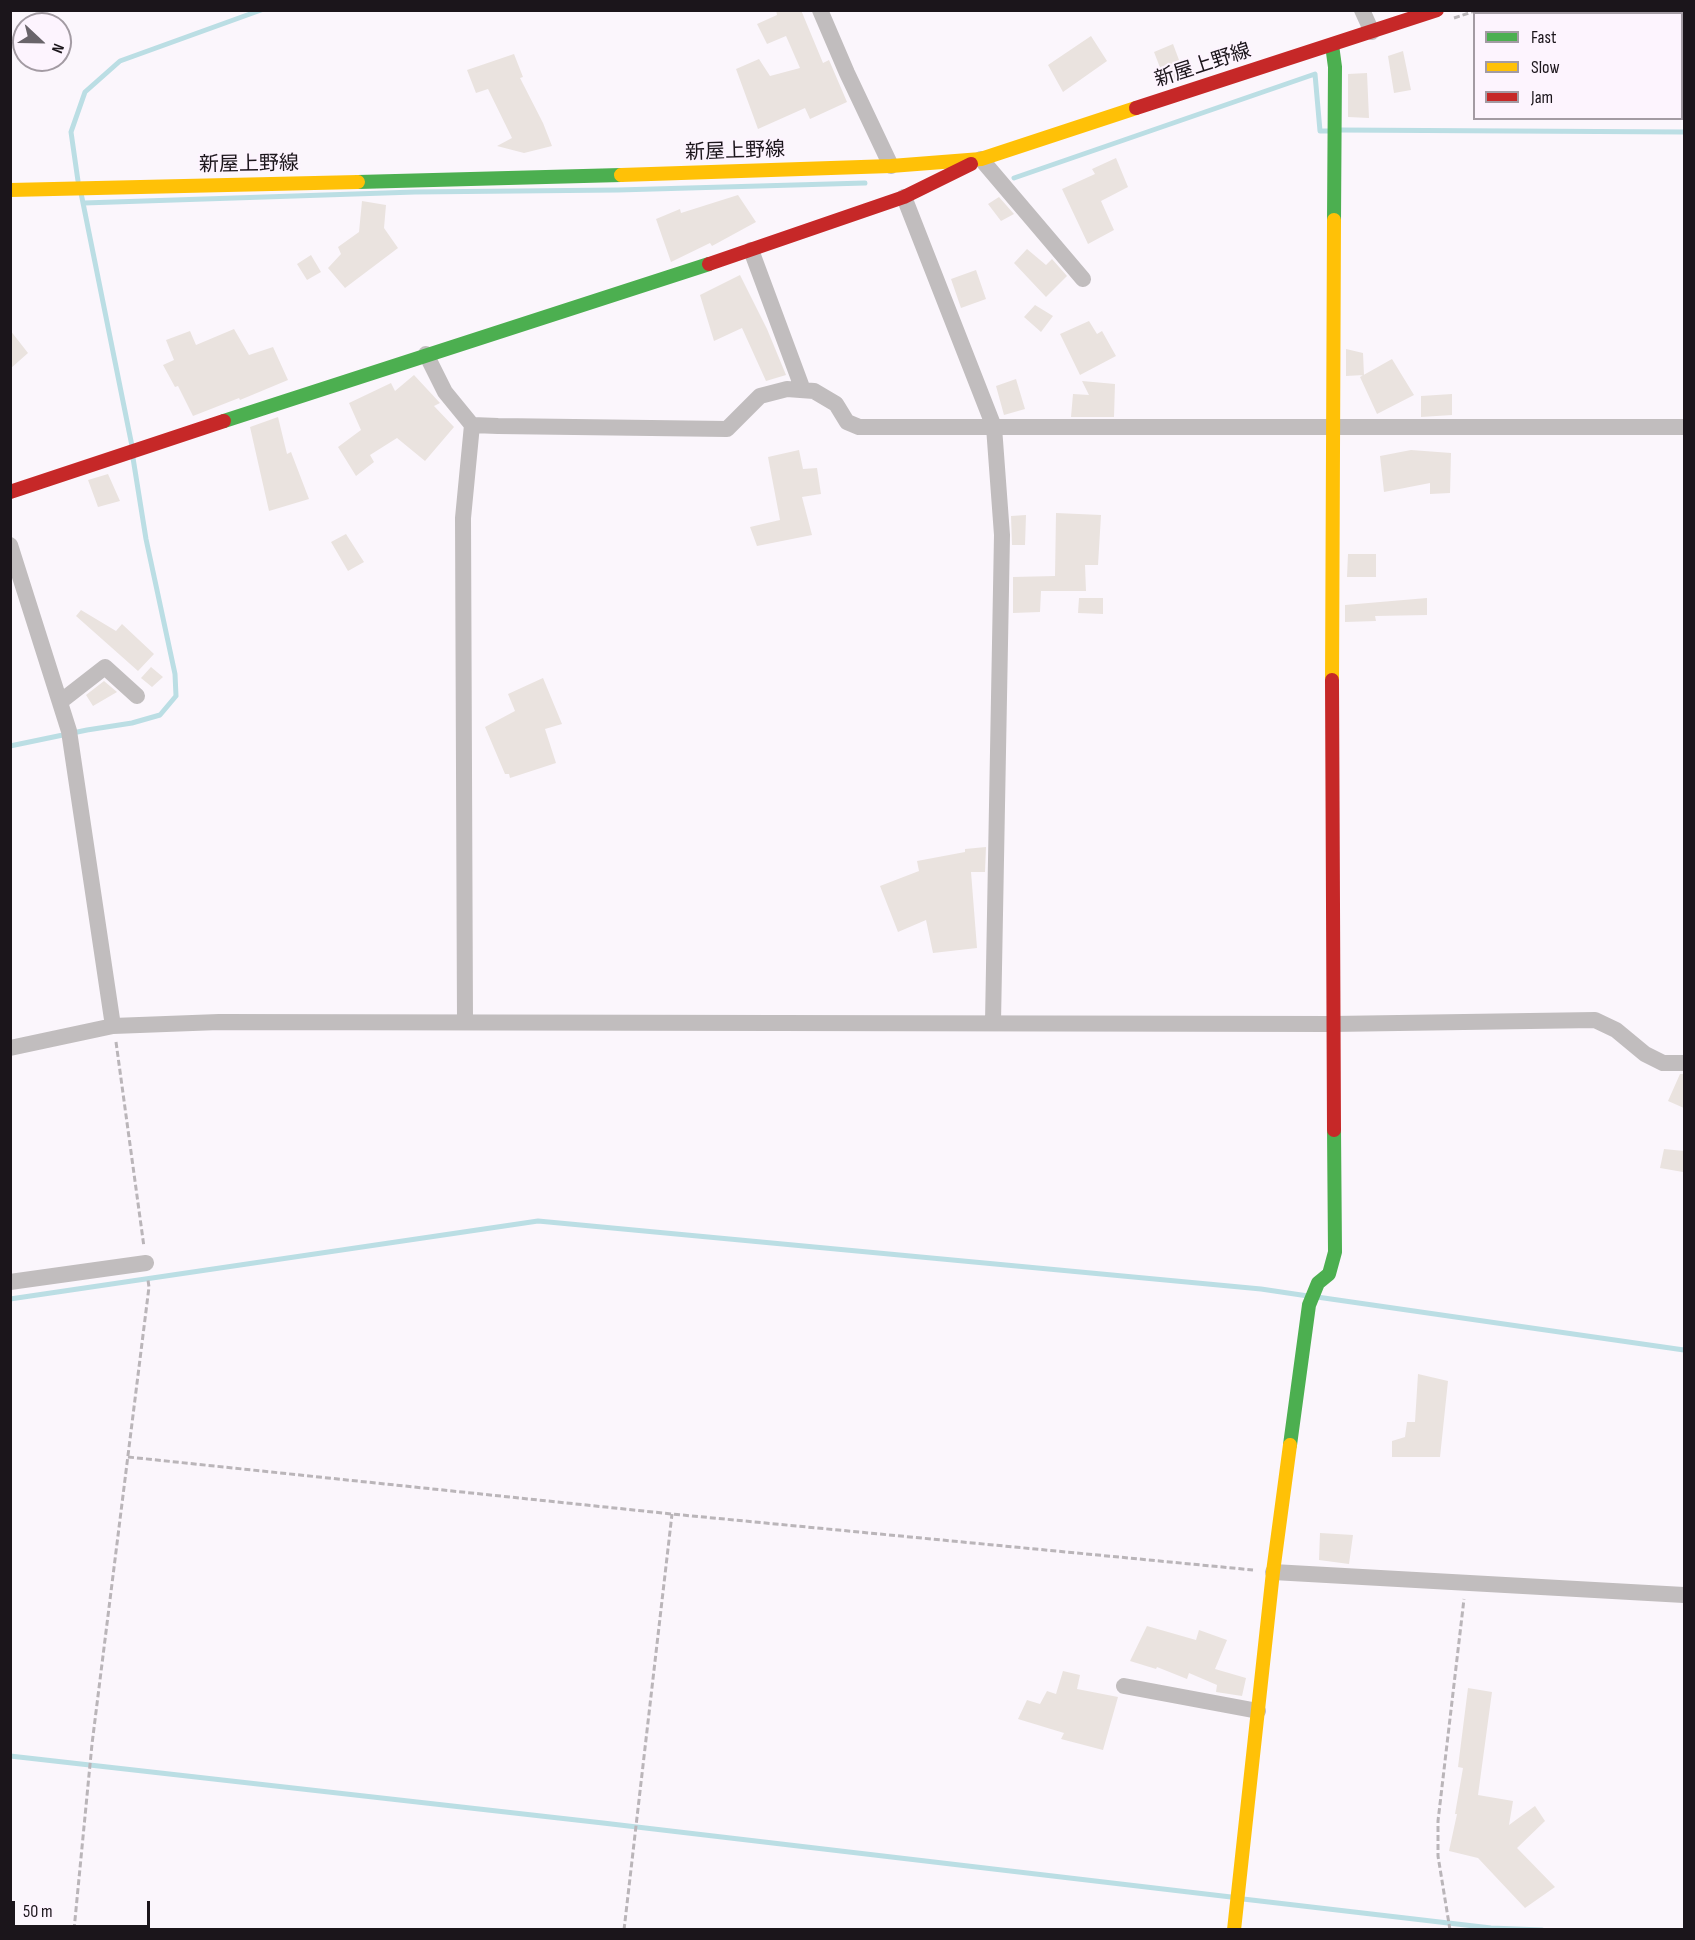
<!DOCTYPE html>
<meta charset="utf-8">
<style>
body{margin:0}
#map{position:relative;width:1695px;height:1940px;overflow:hidden;background:#fbf6fc;font-family:"Sofia Sans Condensed",sans-serif}
canvas{display:block}
.frame{position:absolute;inset:0;border:12px solid #1b151b;pointer-events:none}
.legend{position:absolute;left:1473px;top:12px;width:210px;height:108px;box-sizing:border-box;background:#fdf4fe;border:2px solid #a39ba3;margin:0;padding:8px 10px;list-style:none;font-size:18px;color:#1b151b}
.legend li{display:flex;align-items:center;gap:12px;height:30px}
.legend b{width:30px;border:2px solid #a39ba3}
.north{position:absolute;left:12px;top:12px;width:60px;height:60px;box-sizing:border-box;background:#fdf4fe;border:2px solid #a39ba3;border-radius:50%;rotate:112deg;font-size:16px;font-weight:700;line-height:24px;text-align:center;color:#1b151b}
.north::after{content:'';display:block;margin:auto;width:21px;height:27px;background:#69646a;clip-path:polygon(50% 0,100% 100%,50% 72%,0 100%)}
.scale{position:absolute;left:12px;top:1901px;width:138px;height:27px;box-sizing:border-box;border:3px solid #1b151b;border-top:0;padding-left:8px;font-size:18px;line-height:21px;white-space:nowrap;color:#1b151b;-webkit-text-stroke:4px #fdf4fe;paint-order:stroke}
</style>
<div id="map">
<canvas width="1695" height="1940"></canvas>
<div class="frame"></div>
<ul class="legend">
<li><b style="height:8px;background:#4caf50"></b>Fast</li>
<li><b style="height:8px;background:#ffc107"></b>Slow</li>
<li><b style="height:8px;background:#c62828"></b>Jam</li>
</ul>
<div class="north">N</div>
<div class="scale">50 m</div>
</div>
<script>
const g = document.querySelector('canvas').getContext('2d');
g.lineJoin = 'round';
function shape(rows) {
  const path = new Path2D();
  for (const r of rows) {
    path.moveTo(r[0], r[1]);
    for (let i = 2; i < r.length; i += 2) path.lineTo(r[i], r[i + 1]);
  }
  return path;
}
function stroke(path, color, width, dash) {
  g.strokeStyle = color;
  g.lineWidth = width;
  g.lineCap = dash ? 'butt' : 'round';
  g.setLineDash(dash || []);
  g.stroke(path);
}
function paint(path, color) {
  g.fillStyle = color;
  g.fill(path, 'evenodd');
}
function label(font, color, halo, rows, align = 'center') {
  g.font = font + ' "Sofia Sans Condensed","Noto Sans JP",sans-serif';
  g.lineWidth = 4.5;
  g.setLineDash([]);
  g.textBaseline = 'middle';
  g.strokeStyle = halo;
  g.fillStyle = color;
  for (const [text, x, y, turn = 0] of rows) {
    g.save();
    g.translate(x, y);
    g.rotate((+turn || 0) * Math.PI / 180);
    g.textAlign = isNaN(turn) ? turn : align;
    if (halo) g.strokeText(text, 0, 0);
    g.fillText(text, 0, 0);
    g.restore();
  }
}
stroke(shape([
 [1339,130,1684,132],
 [1014,178,1315,74,1320,131,1330,131],
 [78,181,71,132,85,92,120,61,261,10],
 [81,193,132,446],
 [84,203,415,192,618,190,865,183],
 [10,746,87,730,132,723,160,715,176,696,175,674,146,539,133,458],
 [1317,1297,1684,1350],
 [10,1299,538,1221,1261,1289,1308,1296],
 [10,1756,603,1823,1231,1897],
 [1243,1899,1491,1928,1542,1930]
]), '#bbdee4', 5);
paint(shape([
 [776,10,801,10,823,63,829,60,847,102,810,119,805,108,758,129,736,69,759,59,770,76,800,68,786,36,767,44,757,24,777,15],
 [1091,36,1107,61,1063,92,1048,65],
 [1173,44,1185,76,1166,83,1154,52],
 [1403,51,1411,90,1394,93,1388,56],
 [514,54,523,77,520,78,543,123,552,146,524,153,497,146,512,138,488,89,476,93,467,70],
 [1367,73,1369,118,1348,117,1348,74],
 [1116,158,1128,187,1101,201,1114,230,1088,244,1062,189,1095,174,1092,169],
 [738,195,756,222,712,246,710,243,671,262,656,219,680,209,681,213],
 [999,197,1014,214,1001,221,988,204],
 [362,201,386,205,384,228,398,248,345,288,328,268,341,254,338,247,359,232],
 [1027,249,1046,265,1052,259,1067,276,1046,297,1014,263],
 [311,255,321,272,307,280,297,264],
 [976,270,986,299,961,308,951,279],
 [740,275,767,329,786,375,766,381,742,328,714,341,700,295],
 [1035,305,1053,316,1041,332,1024,317],
 [1089,321,1097,334,1102,331,1116,356,1080,375,1060,334],
 [234,329,249,355,273,347,288,380,240,400,239,398,193,416,178,386,175,387,163,365,174,360,166,340,190,331,196,345],
 [10,330,28,353,10,369],
 [1346,349,1363,353,1364,375,1346,376],
 [1392,359,1414,395,1377,414,1360,377],
 [414,375,440,403,434,406,454,427,425,461,397,438,370,455,374,462,356,476,338,447,361,430,349,403,391,383,395,391],
 [1016,379,1025,409,1004,415,996,386],
 [1082,381,1115,384,1114,417,1071,417,1073,394,1089,395],
 [1452,394,1452,415,1421,417,1421,396],
 [278,417,287,454,291,452,309,499,269,511,250,427],
 [799,450,803,469,817,468,821,494,802,497,812,535,757,546,750,527,780,520,768,457],
 [1411,450,1451,453,1450,493,1430,494,1430,483,1384,492,1380,456],
 [108,474,120,501,98,507,88,480],
 [1056,513,1101,515,1098,565,1085,565,1086,591,1041,591,1040,612,1013,613,1013,577,1055,576],
 [1026,515,1025,545,1012,545,1011,516],
 [346,534,364,562,348,571,331,542],
 [1348,554,1376,554,1376,577,1347,577],
 [1079,598,1103,598,1103,614,1078,613],
 [1427,598,1427,615,1375,616,1376,621,1345,622,1345,605],
 [81,610,116,631,122,624,154,654,138,671,76,616],
 [151,667,163,677,152,687,141,678],
 [543,678,562,724,545,729,556,763,510,778,509,774,505,774,485,727,515,711,508,694],
 [104,681,117,692,93,706,86,695],
 [986,847,985,872,971,872,977,948,933,953,926,920,898,932,880,886,919,871,917,861,965,852,965,849],
 [1684,1074,1684,1073,1684,1108,1668,1101,1680,1074],
 [1664,1149,1684,1151,1683,1172,1660,1168],
 [1418,1374,1448,1381,1440,1457,1392,1457,1392,1441,1405,1437,1407,1422,1415,1422],
 [1320,1533,1353,1535,1349,1564,1319,1560],
 [1147,1626,1196,1640,1199,1630,1227,1640,1215,1669,1246,1678,1242,1696,1216,1692,1217,1685,1189,1673,1187,1679,1157,1667,1156,1669,1130,1661],
 [1063,1671,1080,1675,1077,1689,1118,1697,1103,1750,1061,1739,1064,1733,1018,1719,1027,1700,1040,1704,1047,1691,1056,1694],
 [1468,1688,1492,1692,1478,1795,1513,1801,1509,1825,1535,1806,1545,1821,1517,1848,1555,1887,1525,1908,1478,1858,1449,1851,1457,1814,1455,1814,1463,1768,1458,1767]
]), '#eae3df');
stroke(shape([
 [1454,18,1478,10],
 [116,1042,144,1247],
 [128,1457,672,1514,1253,1570],
 [74,1930,92,1744,149,1287,148,1280],
 [624,1930,672,1514],
 [1450,1930,1438,1856,1438,1821,1464,1599]
]), '#bab5b9', 3, [6, 3]);
stroke(shape([
 [820,10,847,73,891,166],
 [1362,10,1372,32],
 [981,159,1083,279],
 [904,197,994,427,1002,535,993,1022],
 [751,250,803,390],
 [426,354,445,392,472,425,498,426,727,429,760,396,787,389,814,391,836,404,847,422,859,427,1684,427],
 [10,545,69,731,113,1026],
 [60,702,105,667,137,696],
 [465,1022,463,518,472,425],
 [10,1048,113,1026,219,1022,1333,1024,1595,1020,1616,1030,1645,1054,1663,1063,1684,1063],
 [10,1282,146,1263],
 [1273,1572,1684,1595],
 [1124,1686,1258,1711]
]), '#c1bdbe', 16);
stroke(shape([
 [1332,45,1335,67,1334,220],
 [358,182,621,175],
 [224,421,709,264],
 [1290,1445,1309,1305,1318,1283,1329,1274,1335,1252,1334,1130]
]), '#4caf50', 14);
stroke(shape([
 [621,175,891,166,981,159,1136,108],
 [10,190,358,182],
 [1332,680,1334,220],
 [1234,1930,1273,1572,1290,1445]
]), '#ffc107', 14);
stroke(shape([
 [1136,108,1437,10],
 [709,264,904,197,971,164],
 [10,492,224,421],
 [1332,680,1334,1130]
]), '#c62828', 14);
label('20px', '#1b151b', '#fdf4fe', [
 ["新屋上野線",1203,66,-18],
 ["新屋上野線",735,152,-2],
 ["新屋上野線",249,165,-1]
]);
</script>
